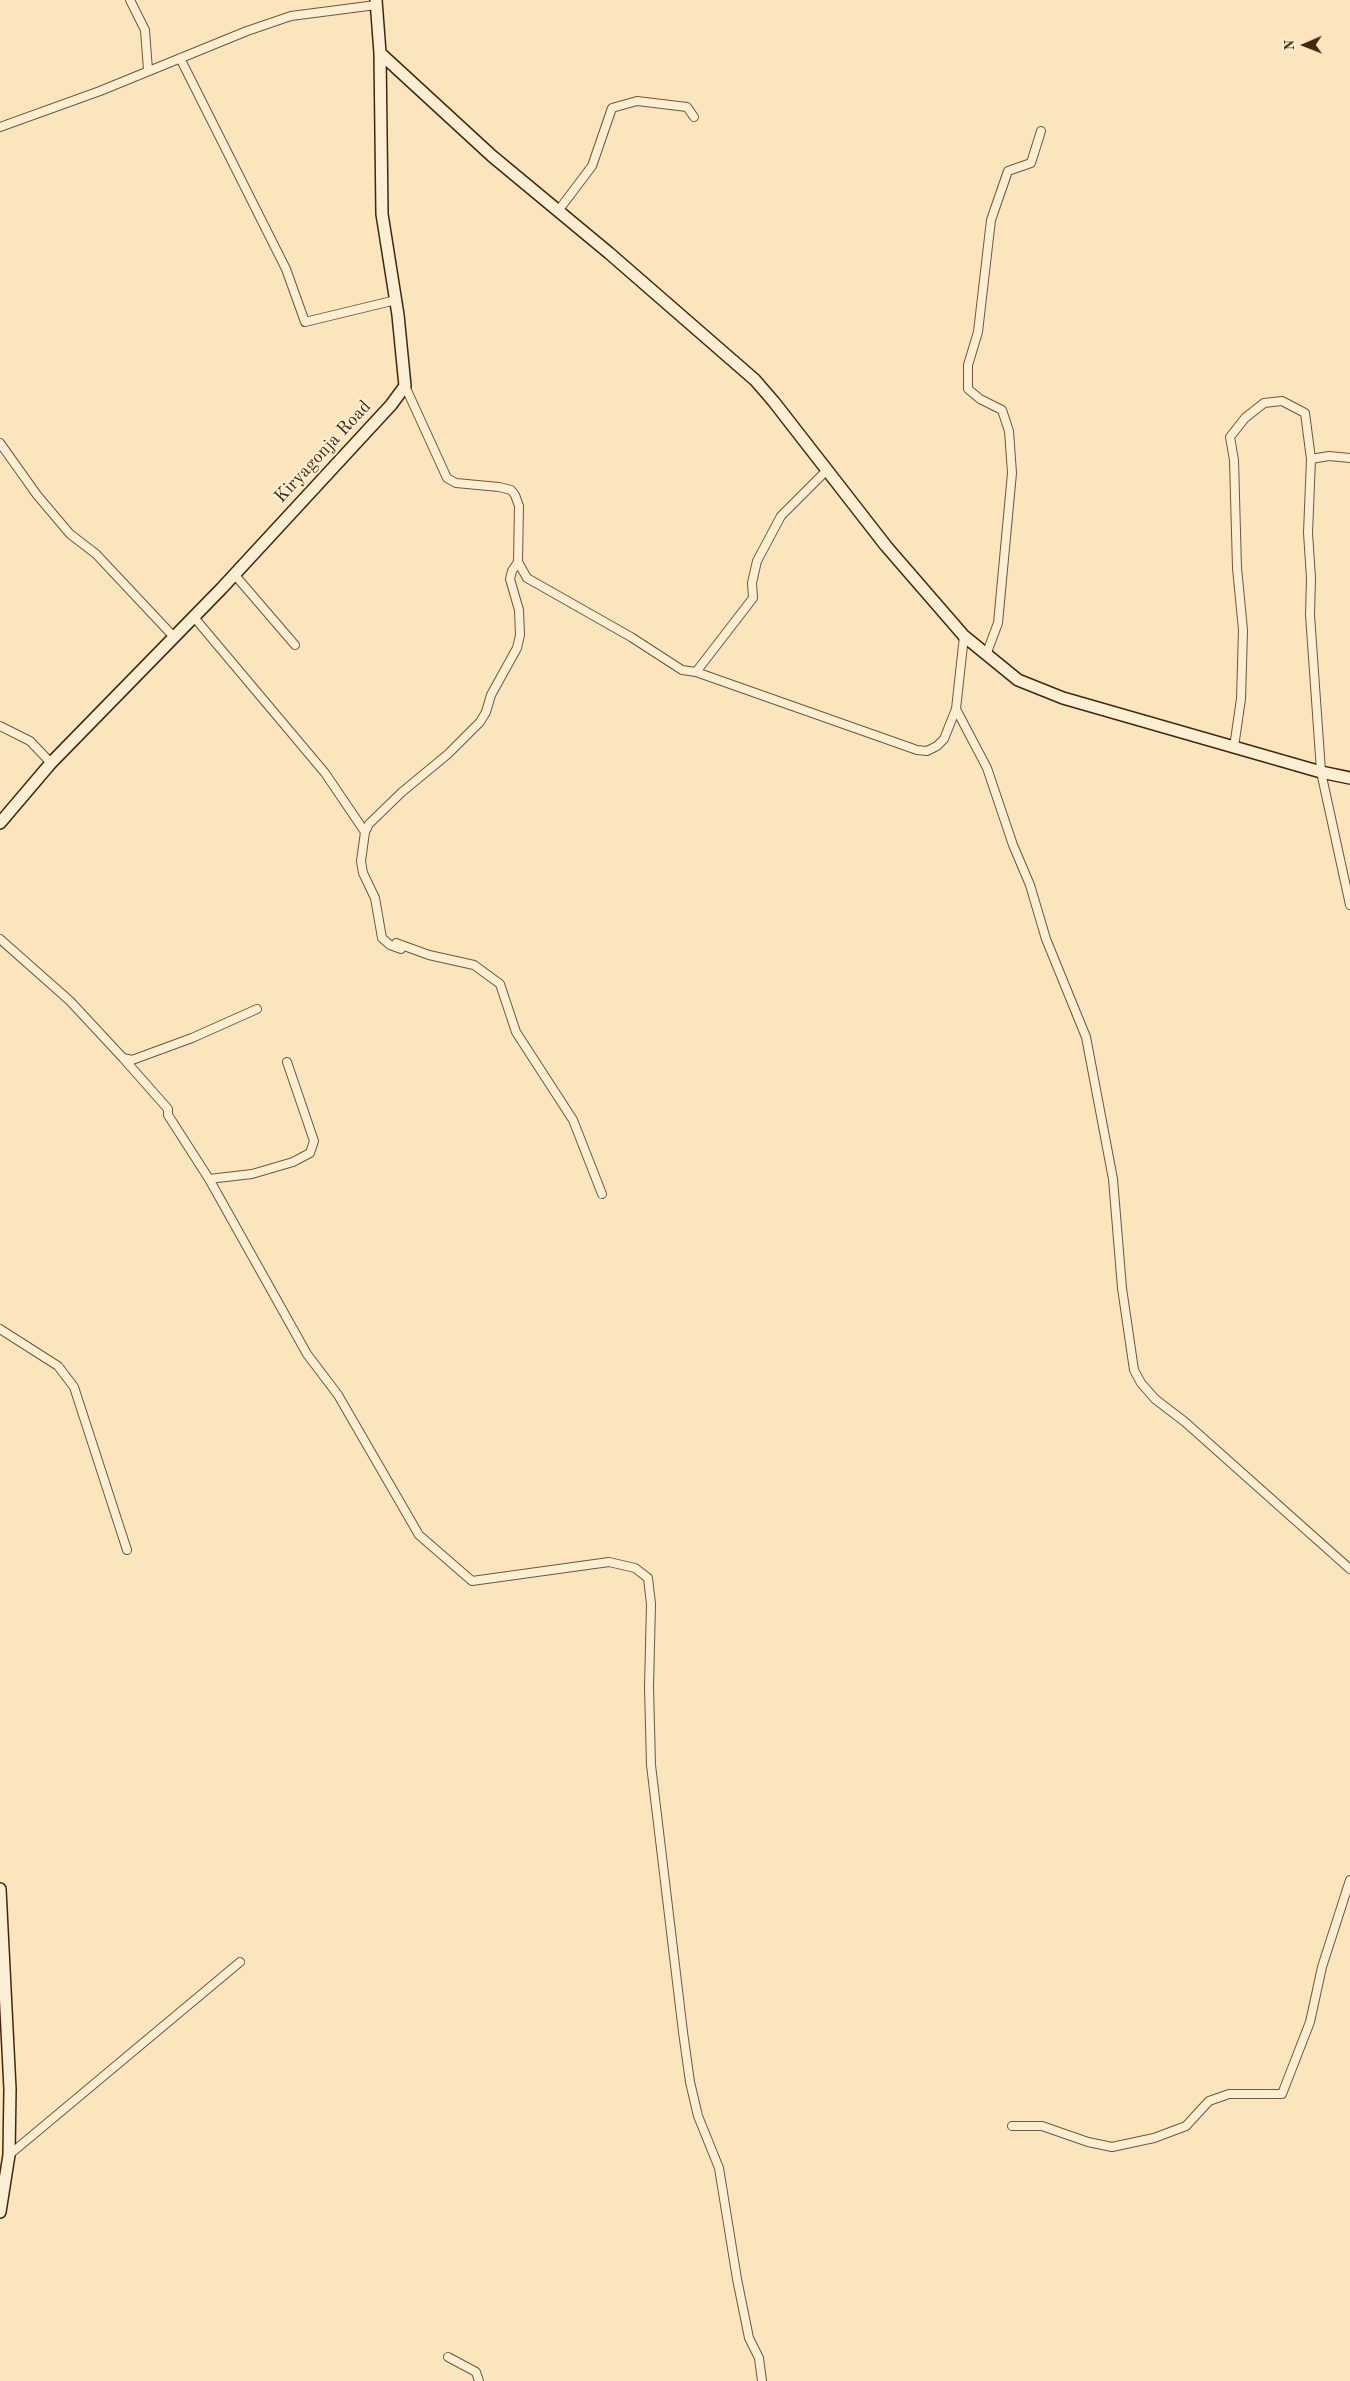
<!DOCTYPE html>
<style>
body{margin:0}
#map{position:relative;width:1350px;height:2381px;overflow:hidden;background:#fae5bc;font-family:"Old Standard TT",serif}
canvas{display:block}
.north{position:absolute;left:1280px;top:20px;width:50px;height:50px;-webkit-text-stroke:4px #fceed3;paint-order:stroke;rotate:269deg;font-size:14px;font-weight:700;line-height:20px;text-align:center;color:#422610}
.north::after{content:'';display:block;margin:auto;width:18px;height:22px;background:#422610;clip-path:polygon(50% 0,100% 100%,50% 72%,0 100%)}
</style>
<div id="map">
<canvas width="1350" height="2381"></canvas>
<div class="north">N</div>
</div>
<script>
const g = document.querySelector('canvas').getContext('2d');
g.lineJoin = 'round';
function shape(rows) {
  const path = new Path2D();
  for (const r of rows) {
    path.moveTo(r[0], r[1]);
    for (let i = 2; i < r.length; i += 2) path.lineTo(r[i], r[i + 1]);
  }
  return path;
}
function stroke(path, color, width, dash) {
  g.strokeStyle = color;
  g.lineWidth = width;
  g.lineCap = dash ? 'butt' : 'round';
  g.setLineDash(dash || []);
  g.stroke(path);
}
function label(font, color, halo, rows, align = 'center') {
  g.font = font + ' "Old Standard TT",serif';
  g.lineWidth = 4.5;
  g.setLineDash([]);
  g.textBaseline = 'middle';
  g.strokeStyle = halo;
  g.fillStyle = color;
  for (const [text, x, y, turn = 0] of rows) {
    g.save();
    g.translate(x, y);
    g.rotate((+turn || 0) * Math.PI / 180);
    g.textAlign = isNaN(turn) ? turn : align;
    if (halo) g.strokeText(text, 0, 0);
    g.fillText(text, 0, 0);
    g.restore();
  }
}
const street = shape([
 [130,0,145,30,148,70],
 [180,58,286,269,305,322,396,300],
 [0,127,100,91,247,31,291,16,376,5],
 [558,211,592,166,612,108,637,101,687,107,694,117],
 [405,386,447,478,456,483,499,487,511,490,515,495,519,506,518,562,527,578,631,637,682,670,696,672,917,750,927,751,937,746,944,739,956,709,964,636],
 [0,443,37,495,70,534,96,554,174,637],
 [234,574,295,645],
 [193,616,325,773,365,832],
 [986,655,998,623,1012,473,1009,431,1002,410,980,399,968,389,968,365,978,332,991,220,1008,171,1031,163,1041,131],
 [696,672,753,598,752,583,757,561,781,516,827,470],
 [956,709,987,768,1013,845,1030,885,1046,939,1086,1037,1113,1179,1122,1288,1134,1370,1141,1383,1155,1399,1185,1422,1350,1569],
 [0,726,30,741,51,763],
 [1234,747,1241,699,1243,630,1237,568,1234,460,1230,437,1245,418,1264,403,1282,401,1305,413,1311,459],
 [1321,771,1310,615,1311,578,1308,533,1311,459,1329,456,1350,458],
 [1321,772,1350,905],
 [0,939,70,1001,123,1058,132,1060,192,1038,257,1009],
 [396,943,429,955,474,965,500,984,516,1032,573,1120,602,1194],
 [401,949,390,945,382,938,375,898,363,873,361,861,365,832,369,824,402,792,448,754,480,722,486,712,491,695,517,648,520,635,519,610,510,579,512,571,518,562],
 [123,1058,168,1109,168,1115,209,1179,307,1354,338,1395,419,1535,472,1581,609,1562,635,1568,648,1578,651,1604,649,1687,651,1765,683,2032,690,2082,698,2116,719,2168,737,2279,749,2338,759,2358,762,2381],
 [209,1179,252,1174,293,1162,310,1153,314,1141,287,1062],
 [0,1329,58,1366,74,1387,127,1550],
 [1012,2126,1042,2126,1088,2142,1112,2147,1154,2138,1186,2126,1209,2101,1229,2094,1282,2094,1310,2022,1322,1967,1350,1880],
 [9,2155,240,1962],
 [448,2357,476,2372,479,2381]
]);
const secondary = shape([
 [380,53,492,156,609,253,755,380,774,402,886,546,964,636,1018,680,1063,698,1321,772,1350,778],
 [0,823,51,763,222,588,391,405,405,386,398,315,382,214,380,53,376,0],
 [0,1889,10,2089,9,2155,0,2212]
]);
stroke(street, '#70563b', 10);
stroke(secondary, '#422610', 14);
stroke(street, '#fceed3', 8);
stroke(secondary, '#fceed3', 11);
label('18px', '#422610', '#fceed3', [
 ["Kiryagonja Road",323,452,-47]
]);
</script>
